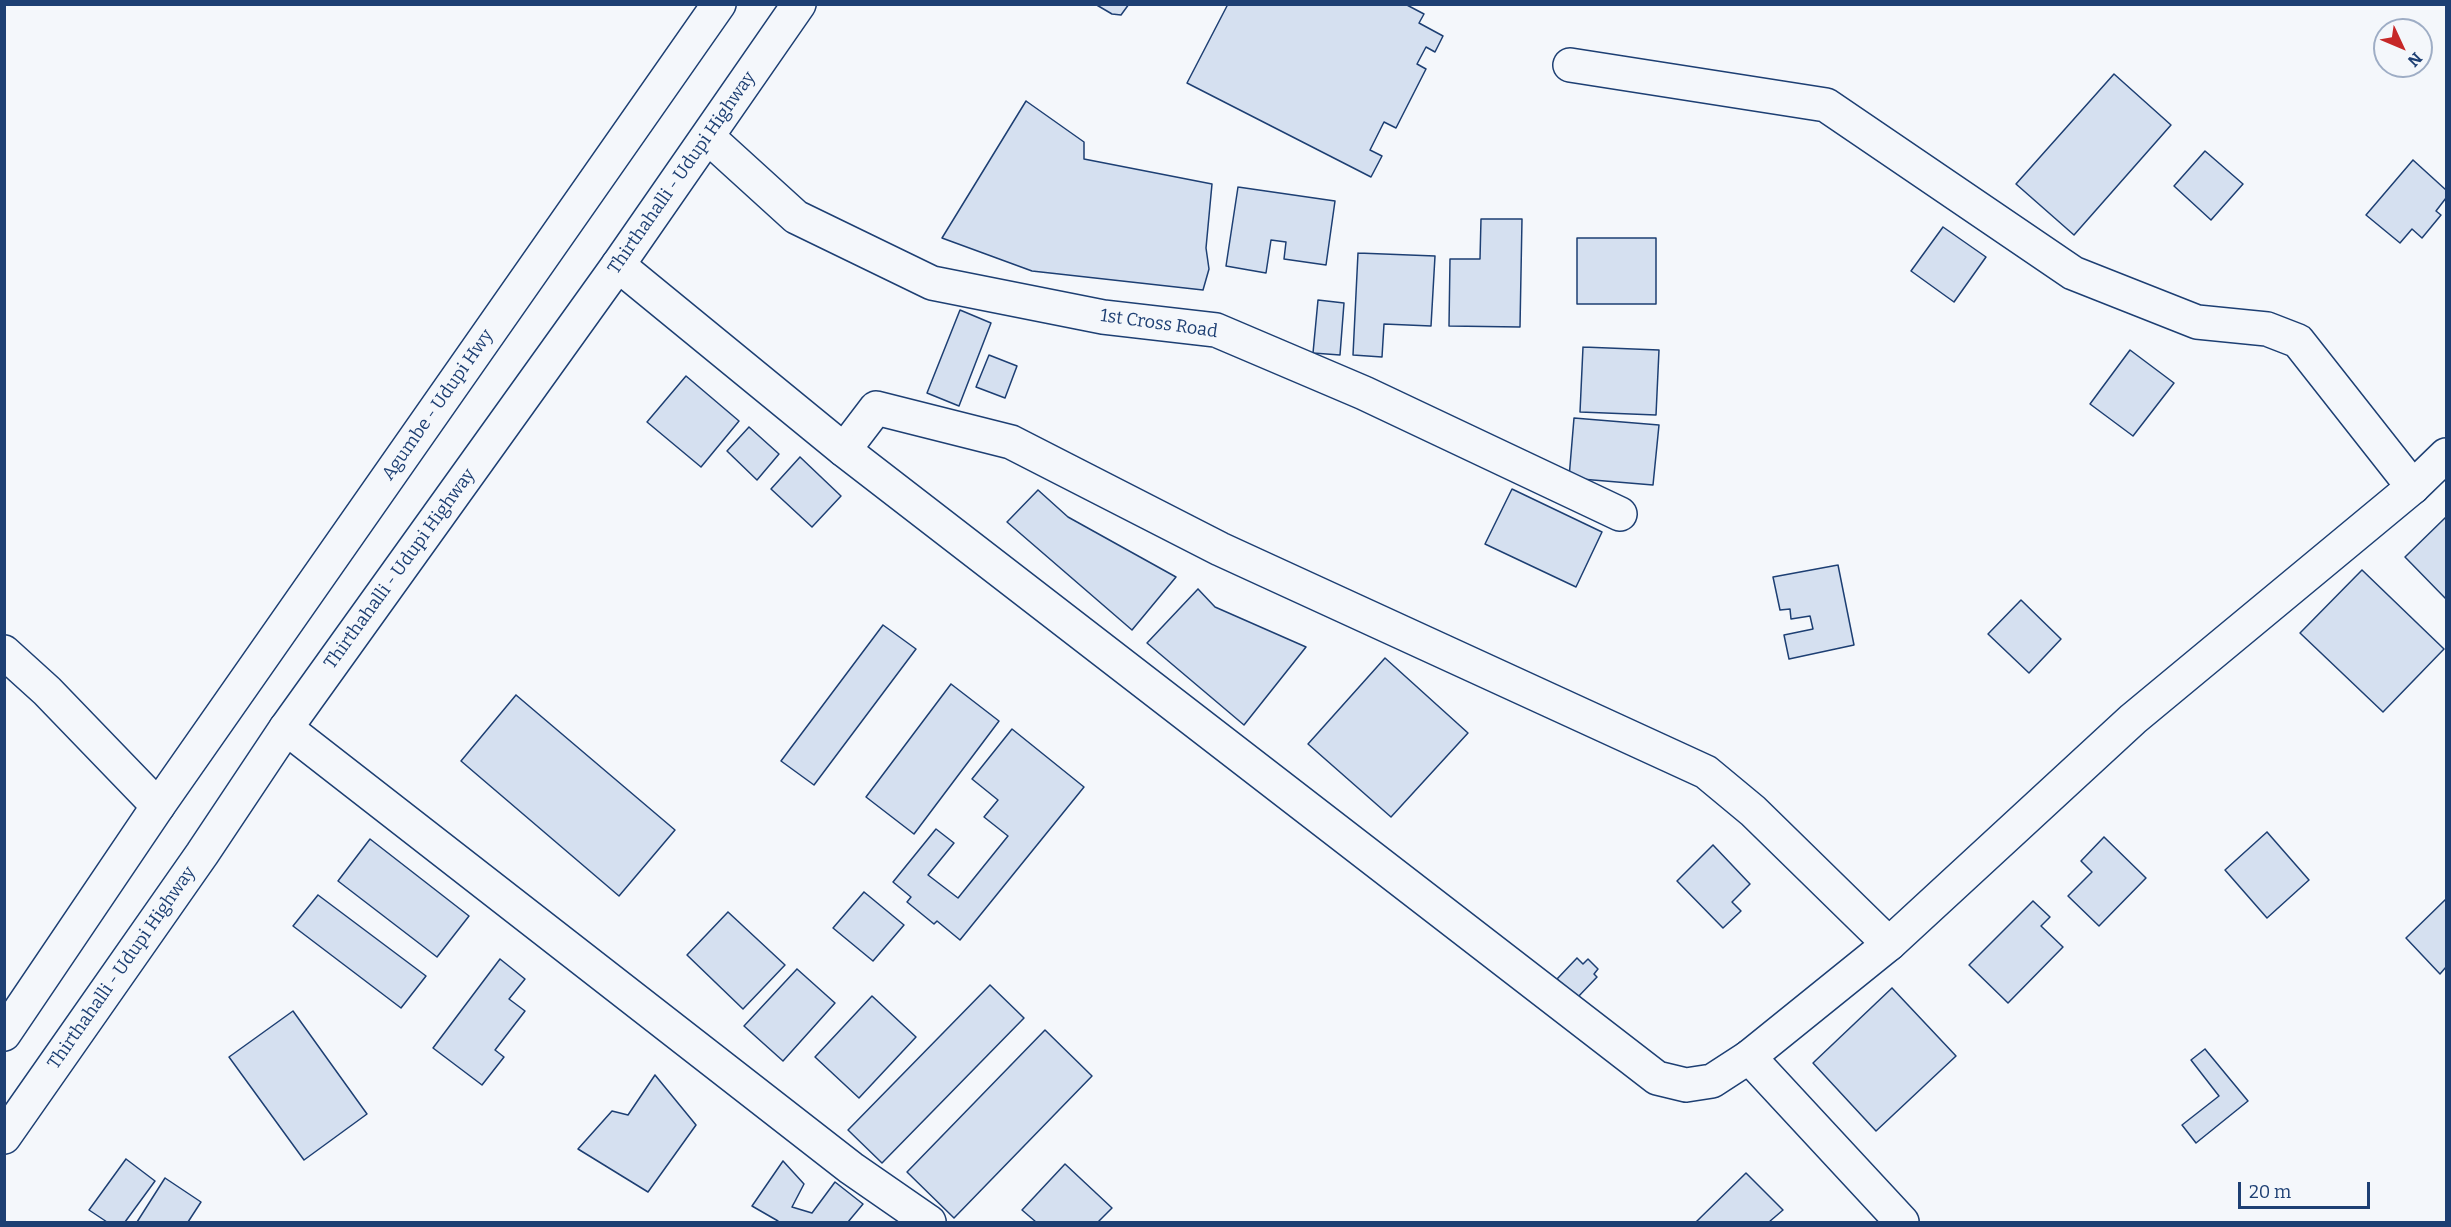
<!DOCTYPE html>
<style>
body{margin:0}
#map{position:relative;width:2451px;height:1227px;overflow:hidden;background:#f4f7fb;font-family:Bitter,serif}
canvas{display:block}
.frame{position:absolute;inset:0;border:6px solid #1d3f73;pointer-events:none}
.north{position:absolute;left:2373px;top:18px;width:60px;height:60px;box-sizing:border-box;background:#f4f7fb;border:2px solid #9eadc5;border-radius:50%;rotate:134deg;font-size:16px;font-weight:700;line-height:24px;text-align:center;color:#1d3f73}
.north::after{content:'';display:block;margin:auto;width:21px;height:27px;background:#c62828;clip-path:polygon(50% 0,100% 100%,50% 72%,0 100%)}
.scale{position:absolute;left:2238px;top:1182px;width:132px;height:27px;box-sizing:border-box;border:3px solid #1d3f73;border-top:0;padding-left:8px;font-size:18px;line-height:21px;white-space:nowrap;color:#1d3f73;-webkit-text-stroke:4px #f4f7fb;paint-order:stroke}
</style>
<div id="map">
<canvas width="2451" height="1227"></canvas>
<div class="frame"></div>
<div class="north">N</div>
<div class="scale">20 m</div>
</div>
<script>
const g = document.querySelector('canvas').getContext('2d');
g.lineJoin = 'round';
function paint(path, color) {
  g.fillStyle = color;
  g.fill(path, 'evenodd');
}
function shape(rows) {
  const path = new Path2D();
  for (const r of rows) {
    path.moveTo(r[0], r[1]);
    for (let i = 2; i < r.length; i += 2) path.lineTo(r[i], r[i + 1]);
  }
  return path;
}
function stroke(path, color, width, dash) {
  g.strokeStyle = color;
  g.lineWidth = width;
  g.lineCap = dash ? 'butt' : 'round';
  g.setLineDash(dash || []);
  g.stroke(path);
}
function label(font, color, halo, rows, align = 'center') {
  g.font = font + ' Bitter,serif';
  g.lineWidth = 4.5;
  g.setLineDash([]);
  g.textBaseline = 'middle';
  g.strokeStyle = halo;
  g.fillStyle = color;
  for (const [text, x, y, turn = 0] of rows) {
    g.save();
    g.translate(x, y);
    g.rotate((+turn || 0) * Math.PI / 180);
    g.textAlign = isNaN(turn) ? turn : align;
    if (halo) g.strokeText(text, 0, 0);
    g.fillText(text, 0, 0);
    g.restore();
  }
}
const building = shape([
 [1095,4,1129,4,1121,15,1112,14,1095,4],
 [1228,4,1405,4,1424,14,1419,23,1443,36,1435,52,1426,47,1417,64,1426,69,1396,128,1384,122,1370,150,1382,156,1371,177,1187,83,1228,4],
 [2114,74,2171,125,2074,235,2016,184,2114,74],
 [1026,101,1084,142,1084,159,1212,184,1206,248,1209,269,1203,290,1032,271,942,238,1026,101],
 [2205,151,2243,184,2211,220,2174,186,2205,151],
 [2413,160,2446,190,2446,198,2436,211,2441,215,2422,238,2412,229,2400,243,2366,215,2413,160],
 [1238,187,1335,201,1326,265,1284,259,1286,242,1271,240,1266,273,1226,266,1238,187],
 [1481,219,1522,219,1520,327,1449,326,1450,259,1480,259,1481,219],
 [1943,227,1986,257,1954,302,1911,271,1943,227],
 [1577,238,1656,238,1656,304,1577,304,1577,238],
 [1358,253,1435,256,1431,326,1384,324,1382,357,1353,355,1358,253],
 [1318,300,1344,303,1340,355,1313,353,1318,300],
 [960,310,991,323,959,406,927,393,960,310],
 [1583,347,1659,350,1656,415,1580,412,1583,347],
 [2130,350,2174,383,2133,436,2090,404,2130,350],
 [989,355,1017,366,1005,398,976,387,989,355],
 [686,376,739,421,701,467,647,422,686,376],
 [1574,418,1659,425,1653,485,1569,478,1574,418],
 [749,427,779,454,757,480,727,451,749,427],
 [800,457,841,496,812,527,771,489,800,457],
 [1512,489,1602,532,1576,587,1485,544,1512,489],
 [1038,490,1068,517,1176,577,1132,630,1007,522,1038,490],
 [2446,517,2446,599,2405,557,2446,517],
 [1838,565,1854,645,1789,659,1784,635,1813,629,1810,616,1791,619,1790,609,1780,610,1773,577,1838,565],
 [2362,570,2444,649,2383,712,2300,633,2362,570],
 [1198,589,1215,607,1306,647,1244,725,1147,643,1198,589],
 [2021,600,2061,639,2029,673,1988,634,2021,600],
 [883,625,916,649,814,785,781,761,883,625],
 [1385,658,1468,733,1391,817,1308,744,1385,658],
 [951,684,999,721,914,834,866,797,951,684],
 [516,695,675,830,619,896,461,761,516,695],
 [1012,729,1084,787,960,940,937,921,934,924,907,902,911,897,893,882,936,829,954,843,928,875,958,898,1008,836,984,817,998,800,972,779,1012,729],
 [2267,832,2309,880,2267,918,2225,870,2267,832],
 [2104,837,2146,878,2099,926,2068,896,2092,872,2081,861,2104,837],
 [370,839,469,916,437,957,338,881,370,839],
 [1713,845,1750,884,1732,902,1741,911,1723,928,1677,881,1713,845],
 [864,892,904,925,873,961,833,928,864,892],
 [318,895,426,976,401,1008,293,926,318,895],
 [2446,899,2446,967,2440,974,2406,938,2446,899],
 [2033,901,2050,917,2041,926,2063,947,2008,1003,1969,965,2033,901],
 [728,912,785,965,743,1009,687,955,728,912],
 [1577,958,1583,964,1588,959,1598,969,1594,974,1597,977,1577,998,1557,979,1577,958],
 [500,959,525,979,509,999,525,1011,495,1050,504,1057,482,1085,433,1048,500,959],
 [797,969,835,1003,783,1061,744,1026,797,969],
 [990,985,1024,1018,882,1163,848,1130,990,985],
 [1892,988,1956,1056,1876,1131,1813,1063,1892,988],
 [872,996,916,1037,859,1098,815,1057,872,996],
 [293,1011,367,1114,304,1160,229,1057,293,1011],
 [1045,1030,1092,1076,954,1218,907,1172,1045,1030],
 [2205,1049,2248,1101,2196,1143,2182,1125,2219,1096,2191,1060,2205,1049],
 [655,1075,696,1125,648,1192,578,1149,612,1111,628,1115,655,1075],
 [126,1159,155,1181,125,1222,107,1222,89,1210,126,1159],
 [783,1161,804,1184,792,1207,812,1213,835,1182,863,1204,848,1222,777,1222,778,1221,752,1206,783,1161],
 [1065,1164,1112,1208,1098,1222,1036,1222,1022,1210,1065,1164],
 [1746,1173,1783,1210,1769,1222,1696,1222,1746,1173],
 [165,1178,201,1202,188,1222,137,1222,165,1178]
]);
paint(building, '#d5e0f0');
stroke(building, '#1d3f73', 1.5);
const street = shape([
 [1570,65,1826,105,2073,273,2197,322,2267,329,2298,341,2413,487],
 [708,137,796,217,932,283,1103,317,1216,330,1364,393,1620,514],
 [844,450,876,408,1011,442,1220,549,1706,772,1753,811,1889,944],
 [4,652,47,691,158,806],
 [286,728,851,1168,929,1222],
 [1749,1057,1902,1222]
]);
const secondary = shape([
 [618,265,844,450,1657,1078,1686,1085,1712,1081,1749,1057,1889,944,2133,719,2413,487,2446,455]
]);
const highway = shape([
 [4,1034,158,806,719,4],
 [4,1137,202,854,286,728,618,265,799,4]
]);
stroke(street, '#1d3f73', 36);
stroke(secondary, '#1d3f73', 36);
stroke(highway, '#1d3f73', 36);
stroke(street, '#f4f7fb', 33);
stroke(secondary, '#f4f7fb', 33);
stroke(highway, '#f4f7fb', 33);
label('18px', '#1d3f73', '#f4f7fb', [
 ["Thirthahalli - Udupi Highway",682,173,-55],
 ["1st Cross Road",1159,324,8],
 ["Agumbe - Udupi Hwy",438,405,-55],
 ["Thirthahalli - Udupi Highway",400,569,-54],
 ["Thirthahalli - Udupi Highway",122,968,-55]
]);
</script>
